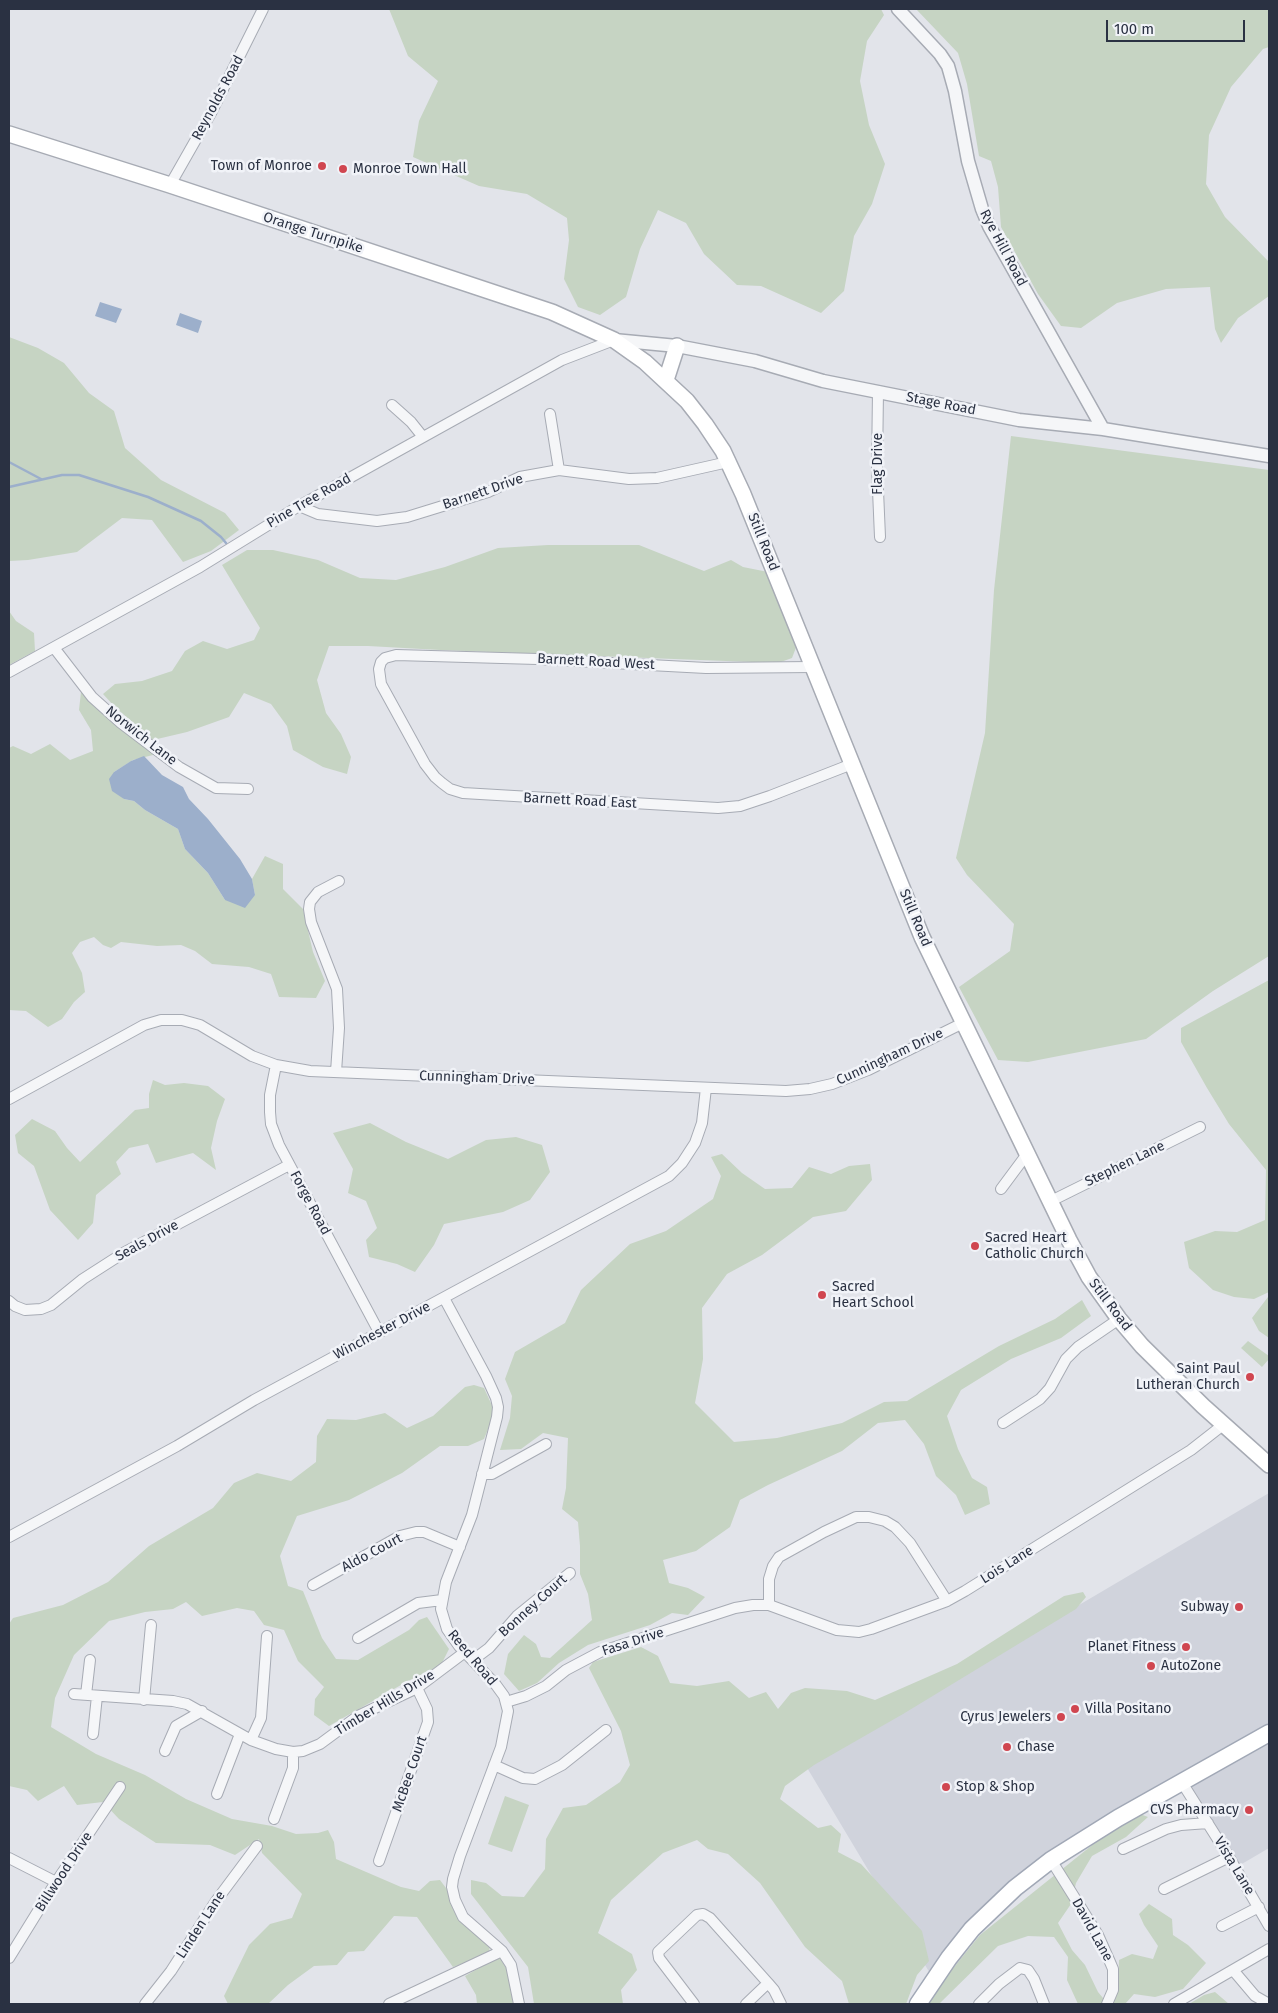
<!DOCTYPE html>
<style>
body{margin:0}
#map{position:relative;width:1278px;height:2013px;overflow:hidden;background:#e2e4ea;font-family:"Fira Sans",sans-serif}
canvas{display:block}
.frame{position:absolute;inset:0;border:10px solid #2a3142;pointer-events:none}
.scale{position:absolute;left:1106px;top:20px;width:139px;height:22px;box-sizing:border-box;border:2px solid #2a3142;border-top:0;padding-left:6px;font-size:15px;line-height:18px;white-space:nowrap;color:#2a3142;-webkit-text-stroke:4px #f1f3f8;paint-order:stroke}
</style>
<div id="map">
<canvas width="1278" height="2013"></canvas>
<div class="frame"></div>
<div class="scale">100 m</div>
</div>
<script>
const g = document.querySelector('canvas').getContext('2d');
g.lineJoin = 'round';
function paint(path, color) {
  g.fillStyle = color;
  g.fill(path, 'evenodd');
}
function shape(rows) {
  const path = new Path2D();
  for (const r of rows) {
    path.moveTo(r[0], r[1]);
    for (let i = 2; i < r.length; i += 2) path.lineTo(r[i], r[i + 1]);
  }
  return path;
}
function stroke(path, color, width, dash) {
  g.strokeStyle = color;
  g.lineWidth = width;
  g.lineCap = dash ? 'butt' : 'round';
  g.setLineDash(dash || []);
  g.stroke(path);
}
function label(font, color, halo, rows, align = 'center') {
  g.font = font + ' "Fira Sans",sans-serif';
  g.lineWidth = 5;
  g.setLineDash([]);
  g.textBaseline = 'middle';
  g.strokeStyle = halo;
  g.fillStyle = color;
  for (const [text, x, y, turn = 0] of rows) {
    g.save();
    g.translate(x, y);
    g.rotate((+turn || 0) * Math.PI / 180);
    g.textAlign = isNaN(turn) ? turn : align;
    if (halo) g.strokeText(text, 0, 0);
    g.fillText(text, 0, 0);
    g.restore();
  }
}
paint(shape([
 [1269,1493,1269,1848,1235,1868,1181,1781,1015,1888,934,1980,806,1766]
]), '#d0d3dc');
paint(shape([
 [389,9,881,9,884,15,867,41,860,81,869,125,885,164,872,204,854,236,844,291,821,313,761,286,737,285,704,254,686,223,658,210,640,249,626,297,600,315,578,307,564,279,569,240,567,218,527,194,479,186,413,157,419,121,438,81,408,56],
 [916,9,1269,9,1269,47,1263,49,1231,87,1209,135,1206,184,1225,217,1269,262,1269,296,1238,318,1221,343,1215,329,1210,287,1166,289,1117,303,1081,328,1061,326,1038,294,1001,227,998,187,991,161,979,156,967,84,958,53],
 [9,337,38,348,64,363,89,393,114,411,125,448,161,480,225,513,239,530,211,551,183,562,152,520,122,518,77,552,28,560,9,561],
 [1011,436,1269,470,1269,956,1213,991,1146,1039,1028,1062,998,1060,959,987,1010,951,1014,924,967,875,956,858,985,733,994,590],
 [548,545,639,545,704,571,731,560,743,567,768,572,797,645,792,658,778,663,440,650,368,646,329,646,317,680,326,713,341,734,351,757,347,774,323,767,293,750,287,726,271,704,244,693,229,717,187,732,153,740,115,707,103,694,115,684,142,681,172,671,185,651,203,641,227,649,254,640,260,628,222,565,247,550,273,550,318,560,360,578,396,580,445,567,498,548],
 [9,611,16,621,34,633,35,651,9,665],
 [81,692,126,733,157,754,133,760,114,772,124,799,134,801,145,810,178,829,185,849,208,873,225,900,255,895,252,879,265,856,283,864,283,889,303,909,313,952,325,981,316,998,279,997,271,974,249,967,212,964,195,951,181,945,157,946,121,942,111,948,103,945,94,937,80,942,72,953,82,973,85,992,74,1002,62,1019,48,1027,26,1011,9,1010,9,748,13,746,31,754,50,744,70,760,93,751,91,730,79,710],
 [1269,980,1269,1292,1254,1299,1234,1297,1213,1290,1189,1268,1184,1242,1215,1231,1237,1232,1265,1220,1266,1170,1229,1124,1207,1088,1181,1042,1181,1028],
 [153,1080,165,1085,184,1083,208,1086,225,1099,217,1121,211,1148,216,1170,193,1153,156,1163,148,1144,129,1148,116,1162,121,1174,96,1195,93,1223,78,1240,50,1210,34,1166,18,1153,15,1135,32,1119,55,1131,67,1148,80,1162,135,1110,149,1108,149,1094],
 [370,1123,406,1142,448,1159,486,1140,516,1137,542,1145,550,1172,530,1200,503,1212,444,1224,434,1245,415,1272,397,1264,369,1257,366,1240,377,1228,366,1201,348,1193,353,1169,333,1133],
 [722,1154,742,1173,765,1189,792,1188,809,1167,831,1174,849,1166,870,1164,872,1180,846,1211,813,1217,762,1255,727,1274,702,1308,703,1359,695,1403,734,1442,777,1438,842,1423,884,1402,907,1401,999,1346,1055,1319,1082,1300,1091,1316,1061,1338,1011,1359,961,1390,947,1416,958,1449,972,1478,987,1487,990,1504,965,1515,956,1495,936,1476,924,1444,905,1420,878,1423,842,1451,768,1485,740,1500,730,1527,696,1551,663,1560,669,1583,688,1588,705,1597,688,1615,672,1613,650,1625,588,1645,559,1663,537,1683,519,1691,504,1674,508,1654,524,1635,536,1644,541,1657,550,1658,592,1620,588,1594,580,1574,580,1546,578,1522,562,1509,566,1488,568,1438,543,1433,521,1449,500,1450,510,1418,512,1396,505,1379,515,1352,565,1323,581,1290,630,1244,666,1231,713,1199,721,1176,711,1157],
 [1268,1297,1269,1298,1269,1338,1259,1331,1252,1318],
 [1248,1341,1269,1356,1269,1359,1262,1367,1241,1348],
 [474,1385,484,1388,495,1412,484,1439,468,1446,440,1446,402,1473,349,1500,297,1516,280,1556,288,1586,303,1591,322,1638,336,1659,358,1660,409,1630,419,1620,427,1617,449,1649,441,1665,408,1681,329,1726,314,1715,315,1699,324,1687,298,1661,284,1630,264,1625,254,1611,237,1608,202,1616,186,1602,173,1609,145,1612,109,1621,74,1655,55,1698,51,1727,96,1754,145,1775,186,1799,232,1819,272,1826,296,1834,318,1833,328,1830,334,1842,336,1859,401,1887,419,1891,430,1881,440,1880,490,1947,489,1951,477,1958,453,1967,417,1917,394,1916,364,1951,348,1952,337,1965,314,1966,288,1985,268,2004,228,2004,224,1996,249,1945,270,1924,292,1918,302,1894,262,1853,259,1839,235,1855,210,1845,156,1843,119,1819,103,1802,77,1805,64,1786,38,1801,27,1790,9,1786,9,1624,13,1618,63,1605,108,1582,149,1546,213,1508,234,1483,257,1473,291,1481,316,1462,317,1436,327,1419,356,1420,385,1413,407,1428,433,1416,465,1387],
 [1083,1592,1086,1597,1076,1609,903,1714,814,1765,785,1786,780,1799,818,1828,831,1825,841,1834,838,1852,861,1864,922,1931,929,1961,917,1975,906,2004,849,2004,842,1981,805,1947,760,1883,728,1854,708,1849,697,1840,663,1853,611,1900,598,1933,632,1954,637,1970,621,1990,623,2004,534,2004,528,1967,471,1894,471,1880,486,1883,502,1896,524,1897,545,1869,546,1839,563,1808,586,1805,620,1782,630,1765,621,1731,589,1668,593,1662,641,1647,658,1656,670,1683,697,1686,729,1681,749,1698,766,1692,778,1709,791,1693,805,1688,847,1691,875,1700,957,1664,1064,1596],
 [505,1796,529,1805,512,1852,488,1844],
 [1140,1814,1148,1817,1126,1837,1092,1856,1076,1883,1071,1904,1058,1923,1072,1950,1085,1965,1098,1992,1108,2004,1078,2004,1067,1980,1068,1957,1054,1937,1028,1936,998,1946,939,2004,926,2004,929,1998,980,1935,1101,1838],
 [1149,1904,1172,1919,1173,1935,1188,1945,1206,1963,1183,1989,1155,1997,1134,1994,1125,2004,1111,2004,1118,1985,1119,1960,1132,1954,1153,1959,1158,1946,1144,1925,1139,1914],
 [501,1958,509,1973,513,2004,477,2004,476,1995,465,1976,493,1960],
 [1215,1992,1229,2004,1189,2004,1204,1995]
]), '#c6d4c3');
paint(shape([
 [100,302,122,309,116,323,95,316],
 [180,313,202,321,198,333,176,325],
 [144,756,162,775,183,787,189,799,208,819,240,859,252,879,255,895,245,908,225,900,208,873,185,849,178,829,145,810,134,801,124,799,112,791,109,779,114,772,131,761]
]), '#9cafcb');
stroke(shape([
 [9,462,41,479],
 [9,487,62,475,79,475,148,497,201,521,221,537,226,543]
]), '#9cafcb', 2.5);
const minor = shape([
 [170,185,211,113,263,9],
 [878,391,877,467,880,537],
 [392,405,411,422,423,437],
 [550,414,559,470],
 [299,506,318,514,377,521,407,517,488,492,520,477,559,470,629,479,657,478,728,462],
 [55,649,92,697,121,723,179,767,216,788,248,789],
 [813,667,706,668,537,659,396,655,385,658,381,662,379,669,381,684,425,764,435,777,442,783,450,789,463,793,718,808,740,806,770,796,852,764],
 [9,672,200,567,299,506,562,360,614,340],
 [276,1065,270,1095,270,1112,271,1124,279,1145,379,1332],
 [336,1072,339,1028,337,989,311,922,309,909,310,902,318,892,339,881],
 [9,1099,144,1025,161,1020,182,1020,200,1025,252,1056,276,1065,310,1071,786,1091,810,1089,832,1084,868,1070,963,1023],
 [1001,1189,1027,1154],
 [1051,1201,1200,1127],
 [444,1298,486,1376,496,1398,498,1407,497,1417,472,1515,446,1582,441,1609,447,1629,459,1646,496,1685,504,1696,508,1711,501,1747,460,1856,453,1879,452,1887,455,1900,463,1917,502,1951,511,1965,519,2004],
 [9,1301,15,1306,25,1310,41,1309,51,1305,83,1279,125,1252,289,1165],
 [1003,1423,1040,1399,1050,1388,1066,1359,1078,1347,1119,1319],
 [482,1474,492,1474,546,1444],
 [9,1537,177,1446,254,1400,669,1176,682,1163,695,1143,702,1123,706,1088],
 [313,1585,400,1536,416,1532,424,1532,460,1547],
 [769,1605,769,1579,773,1566,779,1557,824,1532,856,1517,869,1517,885,1521,895,1527,910,1543,947,1601],
 [358,1638,418,1603,442,1600],
 [473,1660,489,1648,517,1616,570,1573],
 [74,1694,173,1701,187,1704,251,1740,276,1749,293,1752,303,1751,320,1744,358,1716,417,1688,465,1652],
 [86,1695,90,1660],
 [144,1700,151,1625],
 [506,1702,526,1696,546,1686,566,1670,600,1652,735,1608,753,1605,769,1605,837,1630,859,1632,871,1629,947,1601,965,1591,1191,1450,1223,1425],
 [93,1734,97,1696],
 [251,1740,261,1718,267,1636],
 [165,1751,176,1726,202,1711],
 [494,1765,523,1778,535,1779,562,1765,606,1730],
 [1181,1781,1229,1857,1269,1926],
 [217,1794,240,1734],
 [274,1819,293,1768,293,1752],
 [1123,1849,1166,1829,1181,1825,1208,1823],
 [9,1858,56,1882],
 [1051,1860,1098,1935,1110,1962,1113,1969,1113,1990,1107,2004],
 [379,1861,428,1722,427,1709,417,1688],
 [1164,1889,1229,1857],
 [1222,1926,1259,1907],
 [9,1958,56,1882,120,1787],
 [1233,1970,1255,1996,1269,2004],
 [768,1983,774,1990,781,2004],
 [145,2004,171,1971,216,1901,257,1846],
 [389,2004,502,1951],
 [694,2004,659,1958,658,1952,697,1915,703,1914,710,1918,768,1983,746,2004],
 [979,2004,999,1984,1020,1968,1028,1970,1034,1979,1044,2004],
 [1174,2004,1269,1949]
]);
const tertiary = shape([
 [898,9,940,54,948,66,955,91,968,161,982,209,989,226,1103,429],
 [614,340,677,346,755,361,823,381,1019,420,1103,429,1269,456]
]);
const secondary = shape([
 [9,134,170,185,552,312,614,340,645,362,687,401,705,424,723,451,743,494,922,937,1069,1240,1089,1277,1119,1319,1142,1346,1203,1406,1269,1465],
 [666,380,677,346]
]);
const primary = shape([
 [918,2004,949,1958,972,1929,1015,1888,1051,1860,1118,1818,1269,1733]
]);
stroke(minor, '#a7abb4', 12);
stroke(tertiary, '#a7abb4', 15);
stroke(secondary, '#a7abb4', 18);
stroke(primary, '#a1a8b6', 19);
stroke(minor, '#f5f6f8', 10);
stroke(tertiary, '#f5f6f8', 12);
stroke(secondary, '#fff', 15);
stroke(primary, '#fff', 16);
for (const [x, y, r, color] of [
 [322,166,5,"#d04650"],
 [343,169,5,"#d04650"],
 [975,1246,5,"#d04650"],
 [822,1295,5,"#d04650"],
 [1250,1377,5,"#d04650"],
 [1239,1607,5,"#d04650"],
 [1186,1647,5,"#d04650"],
 [1151,1666,5,"#d04650"],
 [1075,1709,5,"#d04650"],
 [1061,1717,5,"#d04650"],
 [1007,1747,5,"#d04650"],
 [946,1787,5,"#d04650"],
 [1249,1810,5,"#d04650"]
]) {
  const dot = new Path2D();
  dot.arc(x, y, r, 0, 2 * Math.PI);
  g.fillStyle = color;
  g.fill(dot);
  stroke(dot, '#f1f3f8', 2);
}
label('14px', '#2a3142', '#f1f3f8', [
 ["Reynolds Road",218,98,-62],
 ["Orange Turnpike",313,233,18],
 ["Rye Hill Road",1003,248,62],
 ["Stage Road",941,404,11],
 ["Flag Drive",878,464,-90],
 ["Barnett Drive",483,492,-19],
 ["Pine Tree Road",309,501,-30],
 ["Still Road",763,542,68],
 ["Barnett Road West",596,662,3],
 ["Norwich Lane",141,736,38],
 ["Barnett Road East",580,801,3],
 ["Still Road",915,918,67],
 ["Cunningham Drive",890,1057,-25],
 ["Cunningham Drive",477,1078,2],
 ["Stephen Lane",1125,1164,-26],
 ["Forge Road",310,1203,62],
 ["Seals Drive",147,1241,-29],
 ["Still Road",1110,1305,53],
 ["Winchester Drive",382,1331,-28],
 ["Aldo Court",372,1553,-28],
 ["Lois Lane",1007,1565,-32],
 ["Bonney Court",533,1606,-42],
 ["Fasa Drive",633,1642,-18],
 ["Reed Road",472,1658,50],
 ["Timber Hills Drive",385,1703,-31],
 ["McBee Court",410,1774,-71],
 ["Vista Lane",1234,1866,59],
 ["Billwood Drive",64,1872,-57],
 ["Linden Lane",201,1925,-57],
 ["David Lane",1092,1930,61]
]);
label('14px', '#2a3142', '#f1f3f8', [
 ["Town of Monroe",312,166,"right"],
 ["Monroe Town Hall",353,169],
 ["Sacred Heart",985,1238],
 ["Catholic Church",985,1254],
 ["Sacred",832,1287],
 ["Heart School",832,1303],
 ["Saint Paul",1240,1369,"right"],
 ["Lutheran Church",1240,1385,"right"],
 ["Subway",1229,1607,"right"],
 ["Planet Fitness",1176,1647,"right"],
 ["AutoZone",1161,1666],
 ["Villa Positano",1085,1709],
 ["Cyrus Jewelers",1051,1717,"right"],
 ["Chase",1017,1747],
 ["Stop & Shop",956,1787],
 ["CVS Pharmacy",1239,1810,"right"]
], 'left');
</script>
